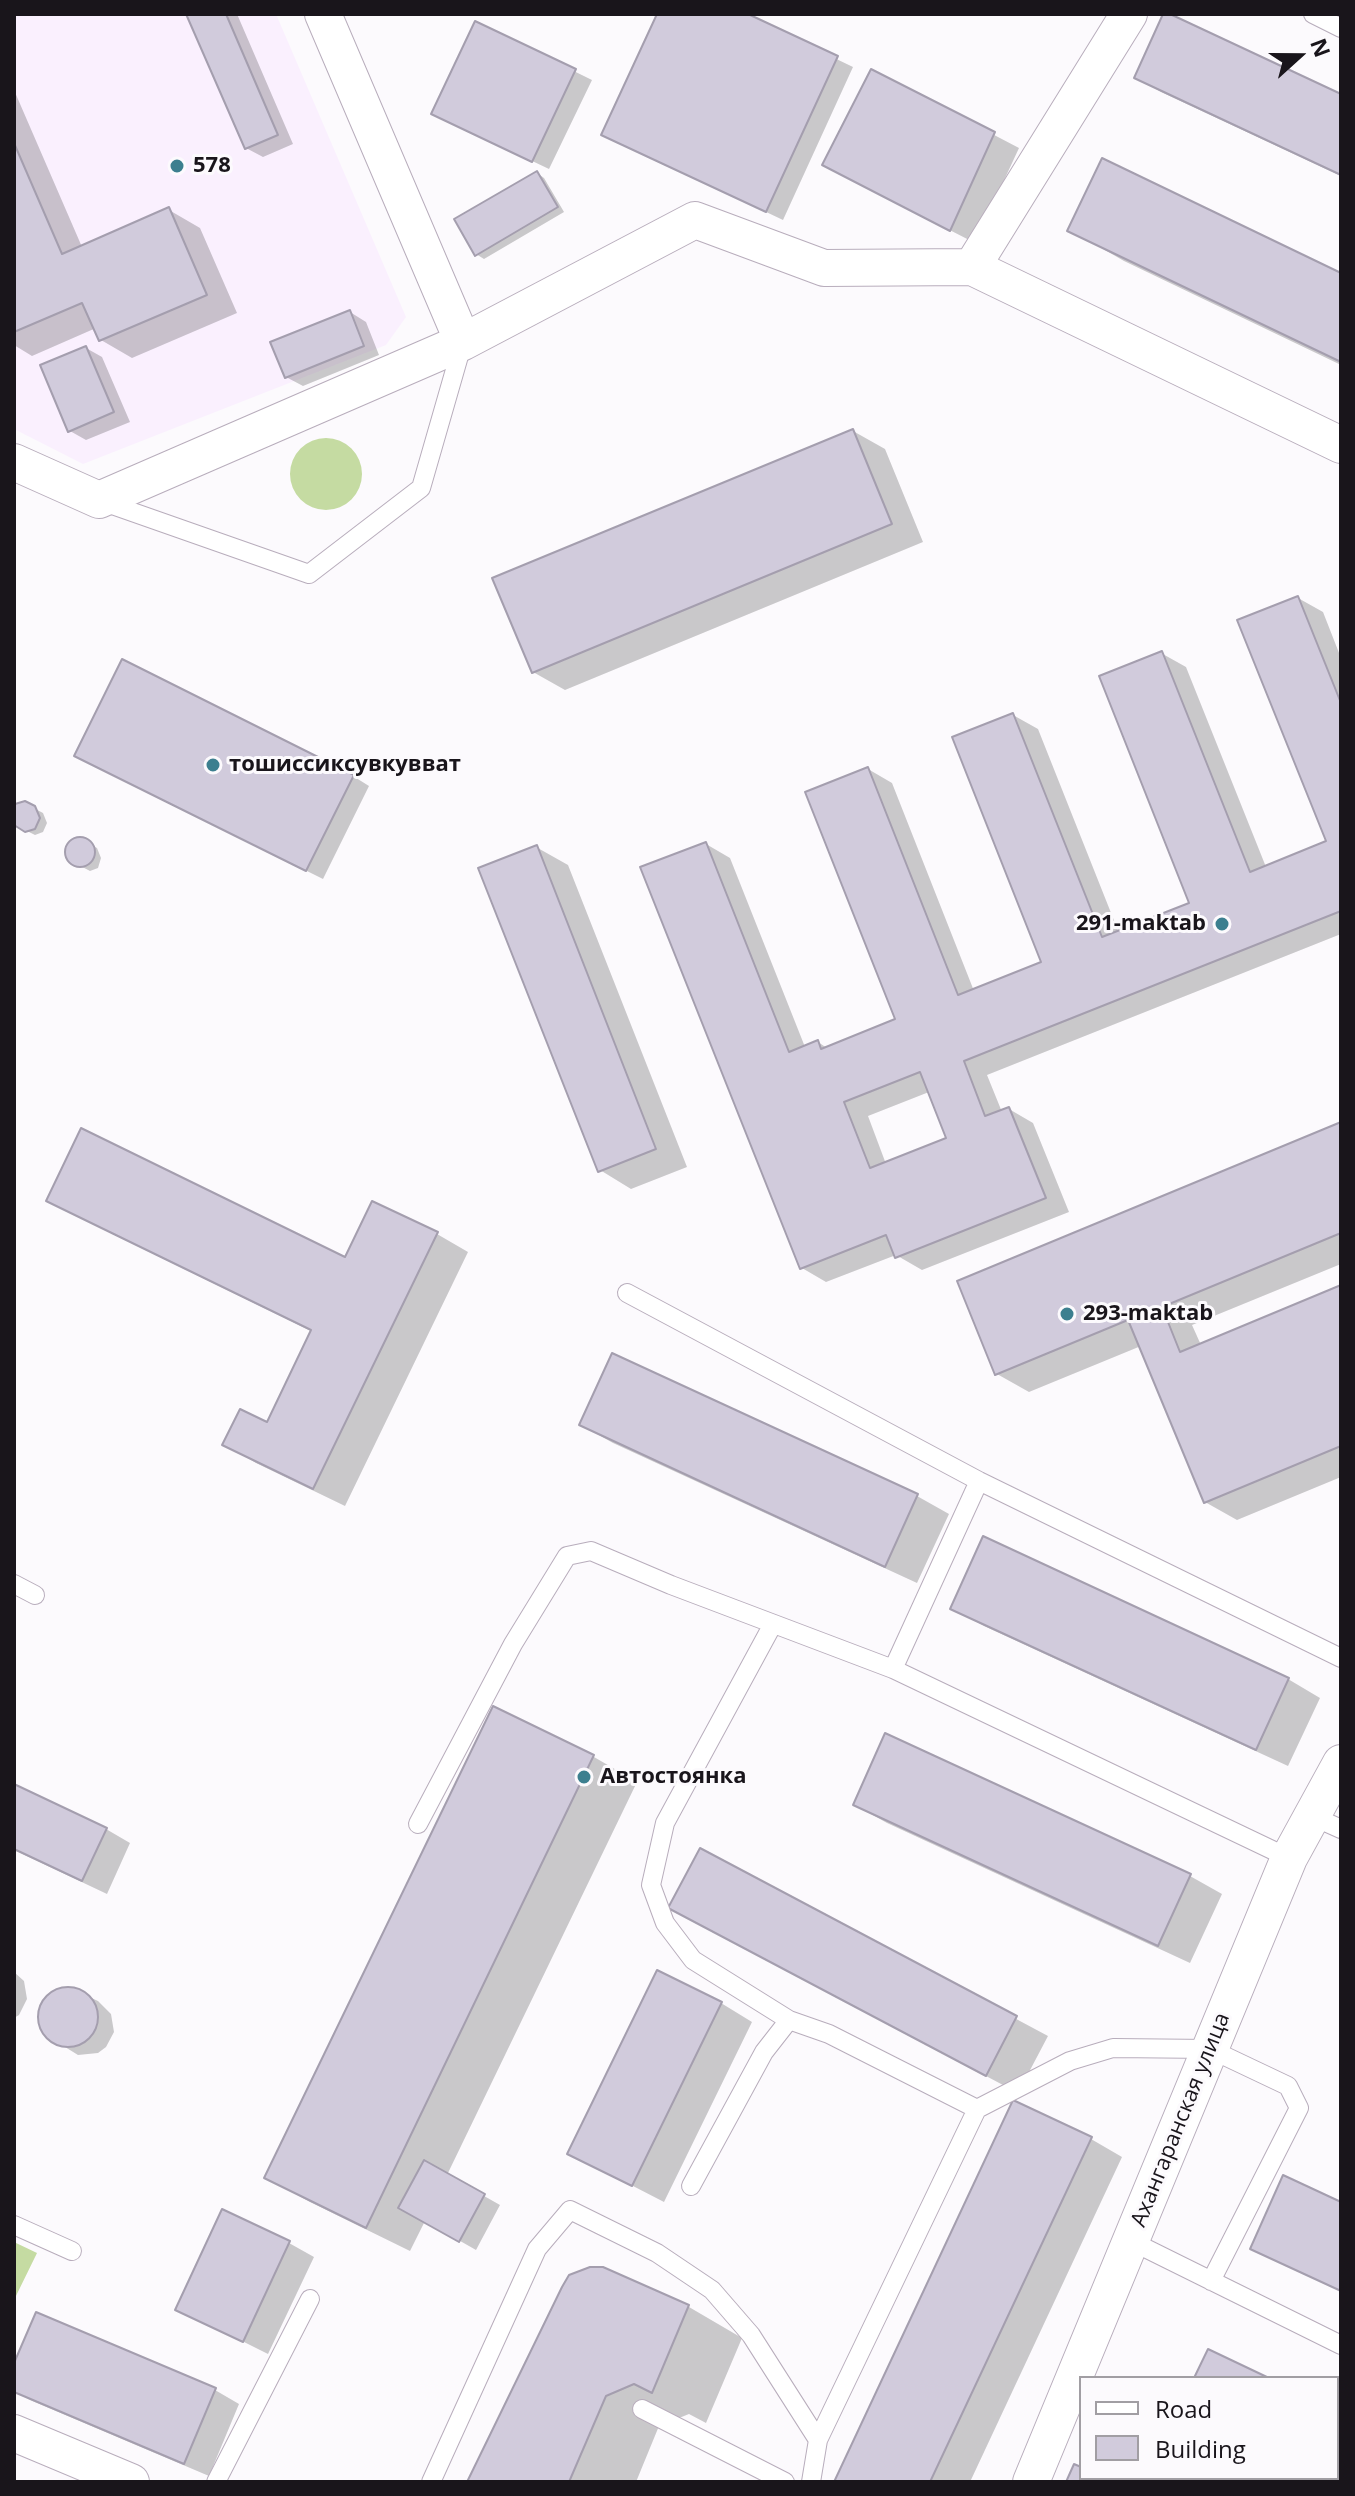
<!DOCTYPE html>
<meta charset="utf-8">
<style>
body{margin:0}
#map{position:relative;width:1355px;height:2496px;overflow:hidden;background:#fcfafd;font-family:"Open Sans",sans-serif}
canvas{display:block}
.frame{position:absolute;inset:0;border:16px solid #19151b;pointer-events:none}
.legend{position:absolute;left:1079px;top:2376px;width:260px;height:104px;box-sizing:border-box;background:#fcfafd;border:2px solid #a19ea3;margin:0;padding:10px 14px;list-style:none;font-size:24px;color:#19151b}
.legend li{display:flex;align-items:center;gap:16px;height:40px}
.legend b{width:40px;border:2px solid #a19ea3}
.north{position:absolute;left:1259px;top:16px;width:80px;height:80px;-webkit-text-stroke:6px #fcfafd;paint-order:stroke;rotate:69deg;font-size:22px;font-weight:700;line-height:32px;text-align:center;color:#19151b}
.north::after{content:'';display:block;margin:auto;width:28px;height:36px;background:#19151b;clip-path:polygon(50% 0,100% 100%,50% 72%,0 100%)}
</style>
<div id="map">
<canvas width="1355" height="2496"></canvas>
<div class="frame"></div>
<ul class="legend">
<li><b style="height:10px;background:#fff"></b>Road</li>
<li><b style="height:22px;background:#d1cbdc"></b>Building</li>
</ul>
<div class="north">N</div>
</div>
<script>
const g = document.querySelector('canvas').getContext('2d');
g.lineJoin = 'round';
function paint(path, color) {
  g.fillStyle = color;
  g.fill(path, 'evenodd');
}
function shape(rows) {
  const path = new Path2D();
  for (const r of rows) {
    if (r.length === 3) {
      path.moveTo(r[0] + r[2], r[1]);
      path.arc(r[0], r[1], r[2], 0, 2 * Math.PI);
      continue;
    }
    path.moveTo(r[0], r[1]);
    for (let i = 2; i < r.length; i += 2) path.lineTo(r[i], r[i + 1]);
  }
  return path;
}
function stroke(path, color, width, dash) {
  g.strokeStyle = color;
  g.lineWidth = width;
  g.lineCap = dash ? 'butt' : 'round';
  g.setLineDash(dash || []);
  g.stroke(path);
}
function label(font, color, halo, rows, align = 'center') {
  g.font = font + ' "Open Sans",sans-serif';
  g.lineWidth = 6;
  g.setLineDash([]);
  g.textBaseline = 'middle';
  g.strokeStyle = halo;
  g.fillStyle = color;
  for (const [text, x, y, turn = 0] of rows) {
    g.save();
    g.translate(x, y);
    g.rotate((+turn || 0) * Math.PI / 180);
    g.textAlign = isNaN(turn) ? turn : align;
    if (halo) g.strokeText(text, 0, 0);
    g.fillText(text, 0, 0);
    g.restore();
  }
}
paint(shape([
 [14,14,276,14,406,317,386,345,83,464,14,429]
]), '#faf0fe');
paint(shape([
 [326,474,36],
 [14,2242,37,2253,14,2300]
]), '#c5dba2');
paint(shape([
 [188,14,237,14,293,144,263,157,246,148],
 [660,14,743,14,853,67,783,220,604,135],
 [476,23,592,80,549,169,450,122],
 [872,71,1019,148,975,243,848,178],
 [1137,78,1341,96,1341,176,1161,92],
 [14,90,82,247,169,210,200,228,237,313,132,358,101,340,96,328,32,356,14,345],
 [537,173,544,178,564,212,484,259,476,254],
 [1070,230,1341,275,1341,365,1124,261],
 [350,312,366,322,379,355,303,386,286,377],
 [86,348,102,357,130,422,86,440,70,431],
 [853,431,885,449,923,542,565,690,533,672],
 [1298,598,1323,612,1341,658,1341,934,987,1075,1002,1112,1009,1109,1033,1123,1069,1212,922,1270,896,1255,826,1282,802,1268,706,844,730,858,805,1047,818,1042,827,1048,898,1020,868,769,892,783,974,991,1044,963,1013,715,1038,729,1119,933,1191,904,1161,653,1186,667,1266,867,1328,842],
 [929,1092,948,1139,886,1164,868,1116],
 [92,764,353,776,369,786,323,879],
 [24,803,43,813,47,823,43,832,35,835,17,826,14,812,16,806],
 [79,838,97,848,101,858,98,868,90,871,71,861,67,850,71,841],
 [536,847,568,865,687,1167,631,1189,600,1170],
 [1341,1124,1341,1264,1192,1325,1201,1345,1341,1287,1341,1477,1237,1520,1205,1502,1141,1346,1029,1392,997,1374],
 [49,1200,346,1259,437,1234,468,1252,345,1506,256,1463,225,1444,268,1424,313,1332,80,1218],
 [613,1356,917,1496,949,1514,917,1583,613,1443,581,1425],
 [952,1608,1288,1679,1320,1698,1288,1766,984,1626],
 [494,1708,594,1757,637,1782,447,2175,500,2205,476,2250,425,2221,410,2251,310,2202,267,2178],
 [886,1736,1190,1876,1222,1894,1190,1963,887,1823,855,1805],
 [14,1786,106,1829,130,1843,107,1894,14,1850],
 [700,1850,1048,2036,1018,2093,702,1925],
 [14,1972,24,1981,27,1999,19,2015,14,2018],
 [72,1989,98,2001,111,2014,114,2032,106,2047,98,2053,78,2055,44,2034,39,2015,48,1997,55,1992],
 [721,2003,752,2022,664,2202,569,2153],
 [1091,2139,1122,2157,970,2482,837,2482],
 [289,2243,314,2257,268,2354,178,2309],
 [602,2269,689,2307,742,2338,706,2423,689,2414,659,2426,636,2482,469,2482],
 [37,2314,215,2390,239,2404,209,2476,30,2400,14,2391,14,2368]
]), '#0003');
const building = shape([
 [186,14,226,14,278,135,245,149,186,14],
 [657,14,748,14,838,56,766,212,601,135,657,14],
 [1163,14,1170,14,1341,94,1341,175,1134,78,1163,14],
 [475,21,576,69,532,162,431,114,475,21],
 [871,69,995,132,950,231,822,165,871,69],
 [14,143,62,254,169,207,207,295,99,341,82,303,14,332,14,143],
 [1102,158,1341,273,1341,362,1067,231,1102,158],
 [537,171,558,207,475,256,454,219,537,171],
 [350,310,364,346,285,378,270,342,350,310],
 [86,346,114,412,68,432,40,365,86,346],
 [853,429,892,524,532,673,492,578,853,429],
 [1298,596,1341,703,1341,911,964,1061,985,1116,1009,1107,1046,1198,895,1258,886,1235,800,1269,640,867,706,842,789,1052,818,1040,821,1049,895,1019,805,792,868,767,958,995,1041,962,952,737,1013,713,1102,937,1189,903,1099,676,1162,651,1250,872,1326,841,1237,620,1298,596],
 [920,1072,946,1138,870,1168,844,1102,920,1072],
 [122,659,354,775,306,871,74,756,122,659],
 [25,801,35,806,40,818,35,829,25,832,14,825,15,804,25,801],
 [80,852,15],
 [537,845,656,1149,598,1172,478,868,537,845],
 [1341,1122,1341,1233,1162,1307,1180,1352,1341,1285,1341,1446,1204,1503,1128,1320,995,1375,957,1281,1341,1122],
 [81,1128,345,1257,372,1201,438,1232,313,1489,222,1445,240,1409,267,1422,311,1330,46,1201,81,1128],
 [612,1353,918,1494,885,1567,579,1425,612,1353],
 [983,1536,1289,1678,1256,1750,950,1609,983,1536],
 [493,1706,594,1755,366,2228,264,2178,493,1706],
 [885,1733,1191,1874,1158,1946,853,1805,885,1733],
 [14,1784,107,1828,82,1881,14,1849,14,1784],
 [700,1848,1017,2016,986,2076,668,1908,700,1848],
 [657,1970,722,2002,632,2186,567,2154,657,1970],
 [68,2017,30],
 [1013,2100,1092,2137,930,2482,834,2482,1013,2100],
 [424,2160,485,2194,459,2242,398,2208,424,2160],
 [1283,2175,1341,2202,1341,2291,1250,2249,1283,2175],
 [222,2209,290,2241,243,2342,175,2310,222,2209],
 [590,2267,603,2267,689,2305,652,2393,634,2384,606,2396,569,2482,467,2482,562,2287,569,2275,590,2267],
 [36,2312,216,2388,184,2464,14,2392,14,2363,36,2312],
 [1208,2349,1269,2378,1194,2378,1208,2349],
 [1337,2411,1341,2412,1341,2482,1282,2482,1274,2478,1337,2478,1337,2411],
 [1074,2464,1081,2467,1081,2478,1187,2478,1196,2482,1066,2482,1074,2464]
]);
paint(building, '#d1cbdc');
stroke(building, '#a49eae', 2);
const lane = shape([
 [1313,14,1341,28],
 [101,501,309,574,421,488,463,342],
 [627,1293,979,1481,1341,1658],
 [14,1584,35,1595],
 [773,1624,665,1823,651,1885,665,1923,693,1960,789,2020],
 [893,1669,979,1481],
 [1312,1816,1341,1829],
 [418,1824,513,1644,567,1556,591,1551,671,1585,893,1669,1289,1858],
 [691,2186,764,2052,789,2020,829,2034,977,2109],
 [14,2225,72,2251],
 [1131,2241,1341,2345],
 [642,2409,785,2482],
 [216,2482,310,2299],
 [431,2482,537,2249,570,2210,657,2253,712,2290,751,2335,818,2440],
 [811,2482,818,2440,977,2109,1070,2061,1113,2048,1210,2049,1288,2086,1299,2108,1211,2281]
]);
const street = shape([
 [323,14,463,342],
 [972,267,1129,14],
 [14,462,99,500,463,342,695,220,824,268,972,267,1341,445],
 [14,2433,131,2482],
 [1031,2482,1289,1858,1341,1763]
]);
stroke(lane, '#b8adbc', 20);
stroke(street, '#b8adbc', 38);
stroke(lane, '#fff', 18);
stroke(street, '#fff', 36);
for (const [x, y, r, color] of [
 [177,166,8,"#3c7f8f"],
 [213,765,8,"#3c7f8f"],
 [1222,924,8,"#3c7f8f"],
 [1067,1314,8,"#3c7f8f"],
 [584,1777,8,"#3c7f8f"]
]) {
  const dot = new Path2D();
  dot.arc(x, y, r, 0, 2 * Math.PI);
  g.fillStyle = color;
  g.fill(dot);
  stroke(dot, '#fcfafd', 3);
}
label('bold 22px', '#19151b', '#fcfafd', [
 ["578",193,166],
 ["тошиссиксувкувват",229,765],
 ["291-maktab",1206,924,"right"],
 ["293-maktab",1083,1314],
 ["Автостоянка",600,1777]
], 'left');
label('22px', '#19151b', '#fcfafd', [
 ["Ахангаранская улица",1181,2120,-68]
]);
</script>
